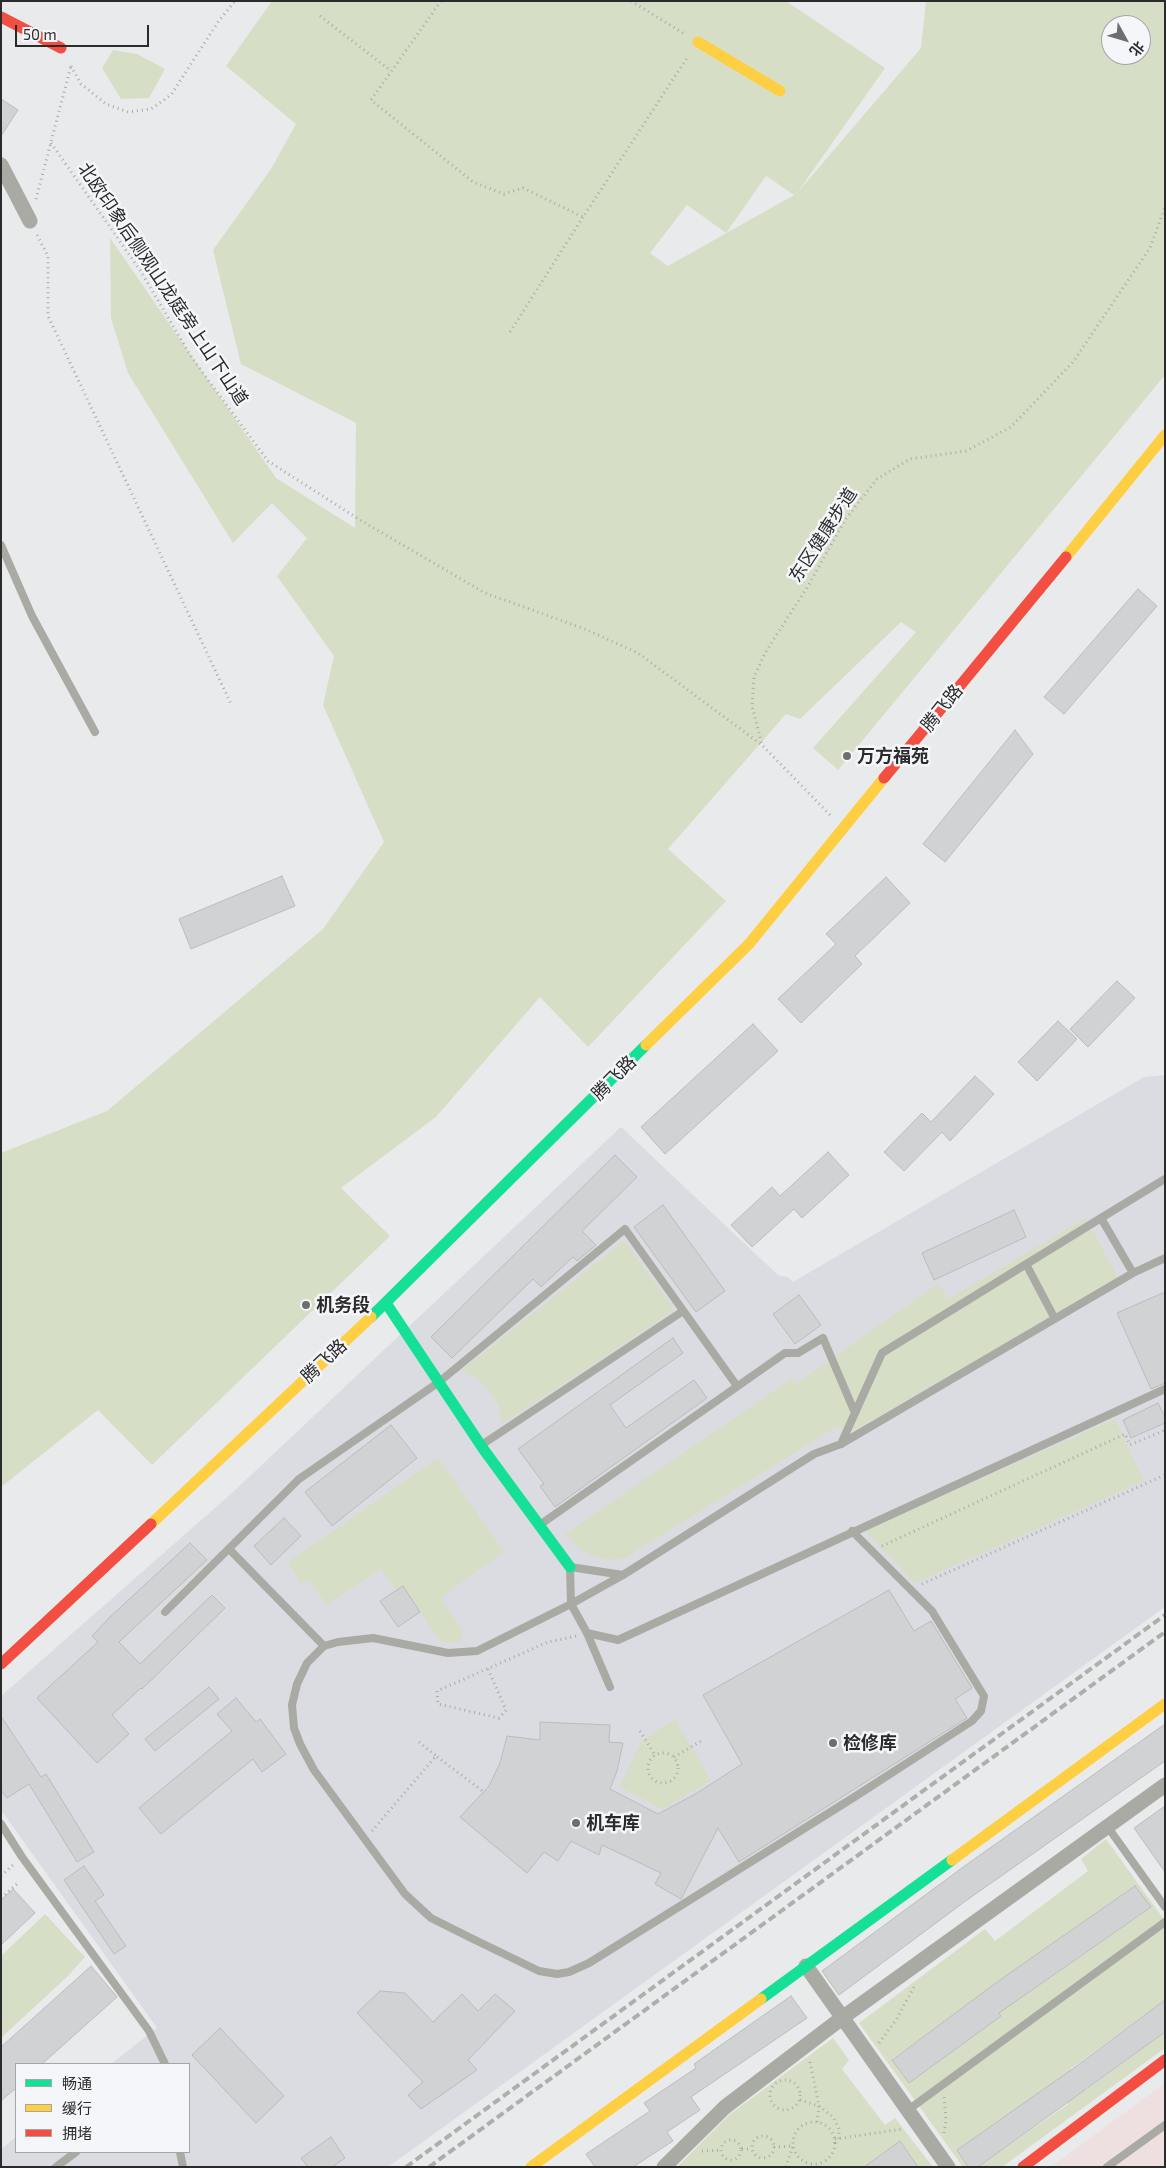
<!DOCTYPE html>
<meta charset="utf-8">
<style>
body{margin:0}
#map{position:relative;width:1166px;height:2168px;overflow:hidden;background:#e9eaeb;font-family:"Exo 2","Noto Sans SC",sans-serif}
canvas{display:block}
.frame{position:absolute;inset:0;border:2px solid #2b2b2c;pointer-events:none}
.legend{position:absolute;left:15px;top:2063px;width:175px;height:90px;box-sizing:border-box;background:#f5f6f9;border:1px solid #a4a5a7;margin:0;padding:6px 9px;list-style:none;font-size:15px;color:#2b2b2c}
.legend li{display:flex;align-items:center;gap:10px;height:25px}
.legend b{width:25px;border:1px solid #a4a5a7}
.north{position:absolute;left:1101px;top:15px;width:50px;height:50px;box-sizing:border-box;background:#f5f6f9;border:1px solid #a4a5a7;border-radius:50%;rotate:129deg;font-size:14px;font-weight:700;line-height:20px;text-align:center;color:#2b2b2c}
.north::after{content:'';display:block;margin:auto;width:18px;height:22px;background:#6e6e6f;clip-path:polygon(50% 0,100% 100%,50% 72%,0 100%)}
.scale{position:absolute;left:15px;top:25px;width:134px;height:22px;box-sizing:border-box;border:2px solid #2b2b2c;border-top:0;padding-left:6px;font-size:15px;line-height:18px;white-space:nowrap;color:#2b2b2c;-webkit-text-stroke:4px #f5f6f9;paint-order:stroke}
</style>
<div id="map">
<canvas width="1166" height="2168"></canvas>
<div class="frame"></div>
<ul class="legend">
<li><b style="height:6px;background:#16e098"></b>畅通</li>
<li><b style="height:6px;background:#ffcf43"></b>缓行</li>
<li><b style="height:6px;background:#f24e42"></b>拥堵</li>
</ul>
<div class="north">北</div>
<div class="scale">50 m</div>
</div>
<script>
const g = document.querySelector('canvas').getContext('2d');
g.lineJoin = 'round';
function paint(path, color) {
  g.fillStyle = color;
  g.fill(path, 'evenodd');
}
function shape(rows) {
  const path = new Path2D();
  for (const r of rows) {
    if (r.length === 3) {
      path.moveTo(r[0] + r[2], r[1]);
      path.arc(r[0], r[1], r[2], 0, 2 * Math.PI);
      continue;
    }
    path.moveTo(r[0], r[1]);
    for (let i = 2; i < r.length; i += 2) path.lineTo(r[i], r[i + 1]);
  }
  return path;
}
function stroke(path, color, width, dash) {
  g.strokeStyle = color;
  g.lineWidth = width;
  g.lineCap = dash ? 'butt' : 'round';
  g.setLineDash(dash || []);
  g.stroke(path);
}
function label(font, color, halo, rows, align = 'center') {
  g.font = font + ' "Exo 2","Noto Sans SC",sans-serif';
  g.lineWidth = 5;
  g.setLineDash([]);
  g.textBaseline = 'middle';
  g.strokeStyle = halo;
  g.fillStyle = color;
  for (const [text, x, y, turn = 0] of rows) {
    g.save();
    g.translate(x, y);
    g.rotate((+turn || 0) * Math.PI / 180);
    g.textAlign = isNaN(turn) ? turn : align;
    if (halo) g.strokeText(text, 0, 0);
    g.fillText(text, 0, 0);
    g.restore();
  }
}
paint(shape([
 [1165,2083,1165,2167,1051,2167]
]), '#eee0e0');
paint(shape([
 [1165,1075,1165,1607,388,2167,1,2167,1,2149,16,2137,16,2152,189,2152,189,2064,111,2064,157,2028,1,1810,1,1696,232,1493,621,1127,778,1275,788,1277,793,1282,1144,1077]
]), '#dbdce1');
paint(shape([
 [272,1,786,1,885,68,797,193,921,48,926,1,1165,1,1165,375,838,770,813,748,916,632,901,622,800,719,786,714,668,849,726,901,588,1047,540,997,436,1117,341,1188,390,1236,152,1465,98,1410,1,1487,1,1153,107,1111,323,929,384,842,323,705,334,656,277,576,307,538,272,503,233,543,128,373,111,318,110,238,276,478,355,528,356,423,241,364,213,250,271,169,296,124,226,66],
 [1111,25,1141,25,1141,55,1111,55],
 [766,176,794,195,668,266,650,253,687,205,726,233],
 [113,50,137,54,165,69,149,98,121,99,102,68],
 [1086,1218,1118,1278,855,1430,836,1427,623,1559,601,1559,584,1552,565,1534,791,1379,797,1383,939,1283,948,1299],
 [624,1241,675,1310,501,1425,499,1407,489,1390,477,1378,461,1371],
 [1115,1419,1144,1481,915,1583,865,1531],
 [438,1458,504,1552,449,1591,441,1599,463,1631,460,1642,441,1642,403,1586,397,1591,381,1569,327,1605,309,1580,300,1583,288,1562],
 [675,1719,711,1781,662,1809,620,1787,641,1741],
 [1106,1839,1165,1921,1165,2000,1070,2069,1086,2090,1165,2032,1165,2048,1002,2167,978,2167,1068,2104,1053,2083,957,2150,968,2167,963,2167,859,2023,985,1929,995,1941,1088,1871,1081,1859],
 [1135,1886,1150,1908,1019,1999,1004,1977],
 [984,1993,1001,2016,909,2082,892,2059],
 [45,1914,85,1957,69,1975,1,2038,1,1956],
 [833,2038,849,2060,842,2069,885,2125,895,2118,933,2167,916,2167,917,2165,900,2141,864,2167,677,2167,729,2115]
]), '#d6dfc6');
const building = shape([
 [1,99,18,110,1,136,1,99],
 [1138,589,1157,606,1064,714,1044,697,1138,589],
 [1015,730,1033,754,945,862,923,844,1015,730],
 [282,876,295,906,191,949,179,919,282,876],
 [886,877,910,903,855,956,862,964,801,1023,778,999,836,944,826,934,886,877],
 [1117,981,1135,998,1088,1047,1070,1029,1117,981],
 [1058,1021,1077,1039,1037,1081,1018,1062,1058,1021],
 [753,1024,778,1051,665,1154,641,1127,753,1024],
 [975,1076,994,1094,950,1141,942,1132,904,1171,884,1152,922,1113,931,1122,975,1076],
 [828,1152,849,1175,802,1218,794,1209,752,1247,731,1225,772,1187,780,1196,828,1152],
 [615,1155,637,1177,582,1231,596,1245,577,1261,573,1257,541,1287,533,1279,452,1358,431,1337,615,1155],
 [663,1205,725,1291,696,1312,634,1227,663,1205],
 [1014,1210,1026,1237,934,1280,922,1253,1014,1210],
 [1165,1292,1165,1383,1151,1389,1117,1313,1165,1292],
 [799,1295,821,1325,795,1344,773,1314,799,1295],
 [673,1338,683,1353,610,1405,626,1428,694,1380,707,1398,555,1507,540,1486,544,1484,518,1449,673,1338],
 [1158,1403,1165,1417,1165,1423,1131,1438,1123,1420,1158,1403],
 [391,1425,417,1458,332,1526,305,1492,391,1425],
 [284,1518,301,1536,271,1565,254,1546,284,1518],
 [190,1543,207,1560,119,1642,140,1664,212,1595,225,1608,142,1689,141,1688,112,1715,129,1734,97,1763,37,1698,98,1642,92,1636,110,1617,190,1543],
 [403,1586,420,1612,398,1627,380,1601,403,1586],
 [889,1590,914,1631,931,1621,972,1688,955,1699,967,1718,739,1862,718,1828,681,1899,655,1884,661,1873,602,1845,599,1855,571,1841,558,1861,544,1852,527,1873,460,1817,489,1786,500,1763,507,1736,540,1740,540,1722,610,1725,609,1742,623,1743,617,1771,610,1789,658,1814,697,1793,742,1764,703,1695,889,1590],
 [209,1687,219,1699,155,1751,145,1739,209,1687],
 [236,1698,256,1722,260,1719,286,1754,262,1772,253,1759,161,1834,139,1808,232,1731,217,1714,236,1698],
 [1,1716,41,1777,46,1774,94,1852,77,1862,29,1784,7,1798,1,1790,1,1716],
 [1165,1724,1165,1761,967,1900,839,1995,822,1971,966,1865,1165,1724],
 [1165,1806,1165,1872,1134,1828,1165,1806],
 [84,1866,104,1895,95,1901,126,1946,114,1954,64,1880,84,1866],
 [1135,1886,1151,1907,999,2013,1001,2016,909,2083,892,2060,1004,1977,1135,1886],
 [13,1889,35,1913,1,1945,1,1900,13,1889],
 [91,1966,117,1997,42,2064,16,2064,16,2088,1,2101,1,2047,91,1966],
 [380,1991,405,1993,433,2022,462,1994,478,2011,495,1994,515,2011,468,2060,477,2070,421,2109,408,2095,423,2082,357,2013,380,1991],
 [791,1996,807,2018,691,2097,700,2110,667,2132,673,2141,633,2167,595,2167,586,2154,650,2111,644,2103,696,2068,694,2064,791,1996],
 [1165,2000,1165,2032,978,2167,968,2167,957,2150,1071,2070,1165,2000],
 [220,2028,284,2096,256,2123,192,2055,220,2028],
 [331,2137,345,2158,332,2167,308,2167,301,2158,331,2137],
 [900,2141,918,2167,864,2167,900,2141]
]);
paint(building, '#d1d2d3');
stroke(building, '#bcbcbd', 1);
stroke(shape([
 [441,1,371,100,473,182,504,194,523,188,583,217,687,58],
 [631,1,683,33],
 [320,16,391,71],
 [71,66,81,84,106,104,128,112,151,109,171,95,218,22,235,1],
 [51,143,140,270,192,358,268,461,360,520,485,593,585,629,638,653,762,745],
 [36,199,71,66],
 [37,235,48,256,48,316,232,706],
 [510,332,583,217],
 [830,815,762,745,752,706,754,677,765,653,808,586,845,520,877,479,910,459,966,451,1011,427,1073,362,1150,248,1165,207],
 [882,1546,1125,1434,1130,1445,1165,1430],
 [922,1584,1165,1475],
 [488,1669,506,1710,499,1718,438,1704,437,1691,548,1642,577,1636],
 [640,1731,655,1755],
 [419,1742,436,1756],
 [663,1768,15],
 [674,1757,701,1741],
 [372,1831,436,1756,484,1792],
 [1,1876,14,1864],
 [1,1898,18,1883],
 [879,2043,896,2020,914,1987],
 [810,2062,819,2106,817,2123],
 [785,2095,15],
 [800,2100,819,2106,833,2117,839,2129,839,2139],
 [814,2143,21],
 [944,2133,946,2121,944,2097],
 [763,2147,11],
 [835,2139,903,2129],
 [731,2150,10],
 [774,2147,793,2146,786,2167],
 [742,2149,752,2149],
 [702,2151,721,2150]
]), '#aaaba8', 3, [1, 4]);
stroke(shape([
 [1,545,32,616,95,732],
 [1101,1218,1165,1179],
 [1026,1264,1055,1319],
 [483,1444,683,1311],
 [841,1444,882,1353,1101,1218,1133,1273],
 [541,1524,785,1353,798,1353,823,1338,855,1413],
 [229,1549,324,1646,338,1642,373,1638,448,1653,477,1651,571,1604,623,1575,814,1454,841,1444,1133,1273,1165,1258],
 [165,1612,299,1479,439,1382,625,1229,737,1386],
 [587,1633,618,1640,1165,1389],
 [324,1646,307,1663,297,1684,292,1705,294,1728,300,1744,314,1770,405,1894,431,1918,471,1938,539,1971,557,1974,569,1972,589,1963,856,1796,972,1721,981,1711,984,1696,932,1611,852,1531],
 [610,1687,587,1633,571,1604,570,1567,623,1575],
 [1,1824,22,1857,149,2031,165,2064],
 [1107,1826,1165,1907],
 [908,2110,1165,1922],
 [180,2152,183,2167],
 [56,2167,76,2152],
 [1107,2167,1165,2125]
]), '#a8aaa3', 8);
stroke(shape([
 [1,165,30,221],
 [806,1966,948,2167],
 [664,2167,725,2107,842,2018,1165,1785]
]), '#a8aaa3', 15);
stroke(shape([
 [386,1303,484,1450,570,1567],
 [371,1317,646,1045],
 [761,1999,952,1860]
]), '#16e098', 11);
stroke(shape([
 [698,42,780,91],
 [1066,557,1165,435],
 [646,1045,749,944,884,778],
 [151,1524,371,1317],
 [952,1860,1165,1704],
 [531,2167,761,1999]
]), '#ffcf43', 11);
stroke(shape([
 [1,17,61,48],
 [884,778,1066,557],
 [1,1664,151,1524],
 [1023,2167,1165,2060]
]), '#f24e42', 11);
stroke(shape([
 [406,2167,1165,1615],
 [429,2167,1165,1632]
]), '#aeaeac', 4, [8, 4]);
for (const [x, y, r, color] of [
 [847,756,5,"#6e6e6f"],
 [306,1305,5,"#6e6e6f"],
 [833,1743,5,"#6e6e6f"],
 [576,1823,5,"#6e6e6f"]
]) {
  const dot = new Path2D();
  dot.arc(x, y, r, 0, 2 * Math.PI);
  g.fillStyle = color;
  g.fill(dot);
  stroke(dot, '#f5f6f9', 2);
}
label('18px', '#2b2b2c', '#f5f6f9', [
 ["北欧印象后侧观山龙庭旁上山下山道",163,284,56],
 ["东区健康步道",823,535,-57],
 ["腾飞路",942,708,-51],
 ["腾飞路",614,1078,-45],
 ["腾飞路",324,1361,-43]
]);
label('bold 18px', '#2b2b2c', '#f5f6f9', [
 ["万方福苑",857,756],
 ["机务段",316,1305],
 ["检修库",843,1743],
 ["机车库",586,1823]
], 'left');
</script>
